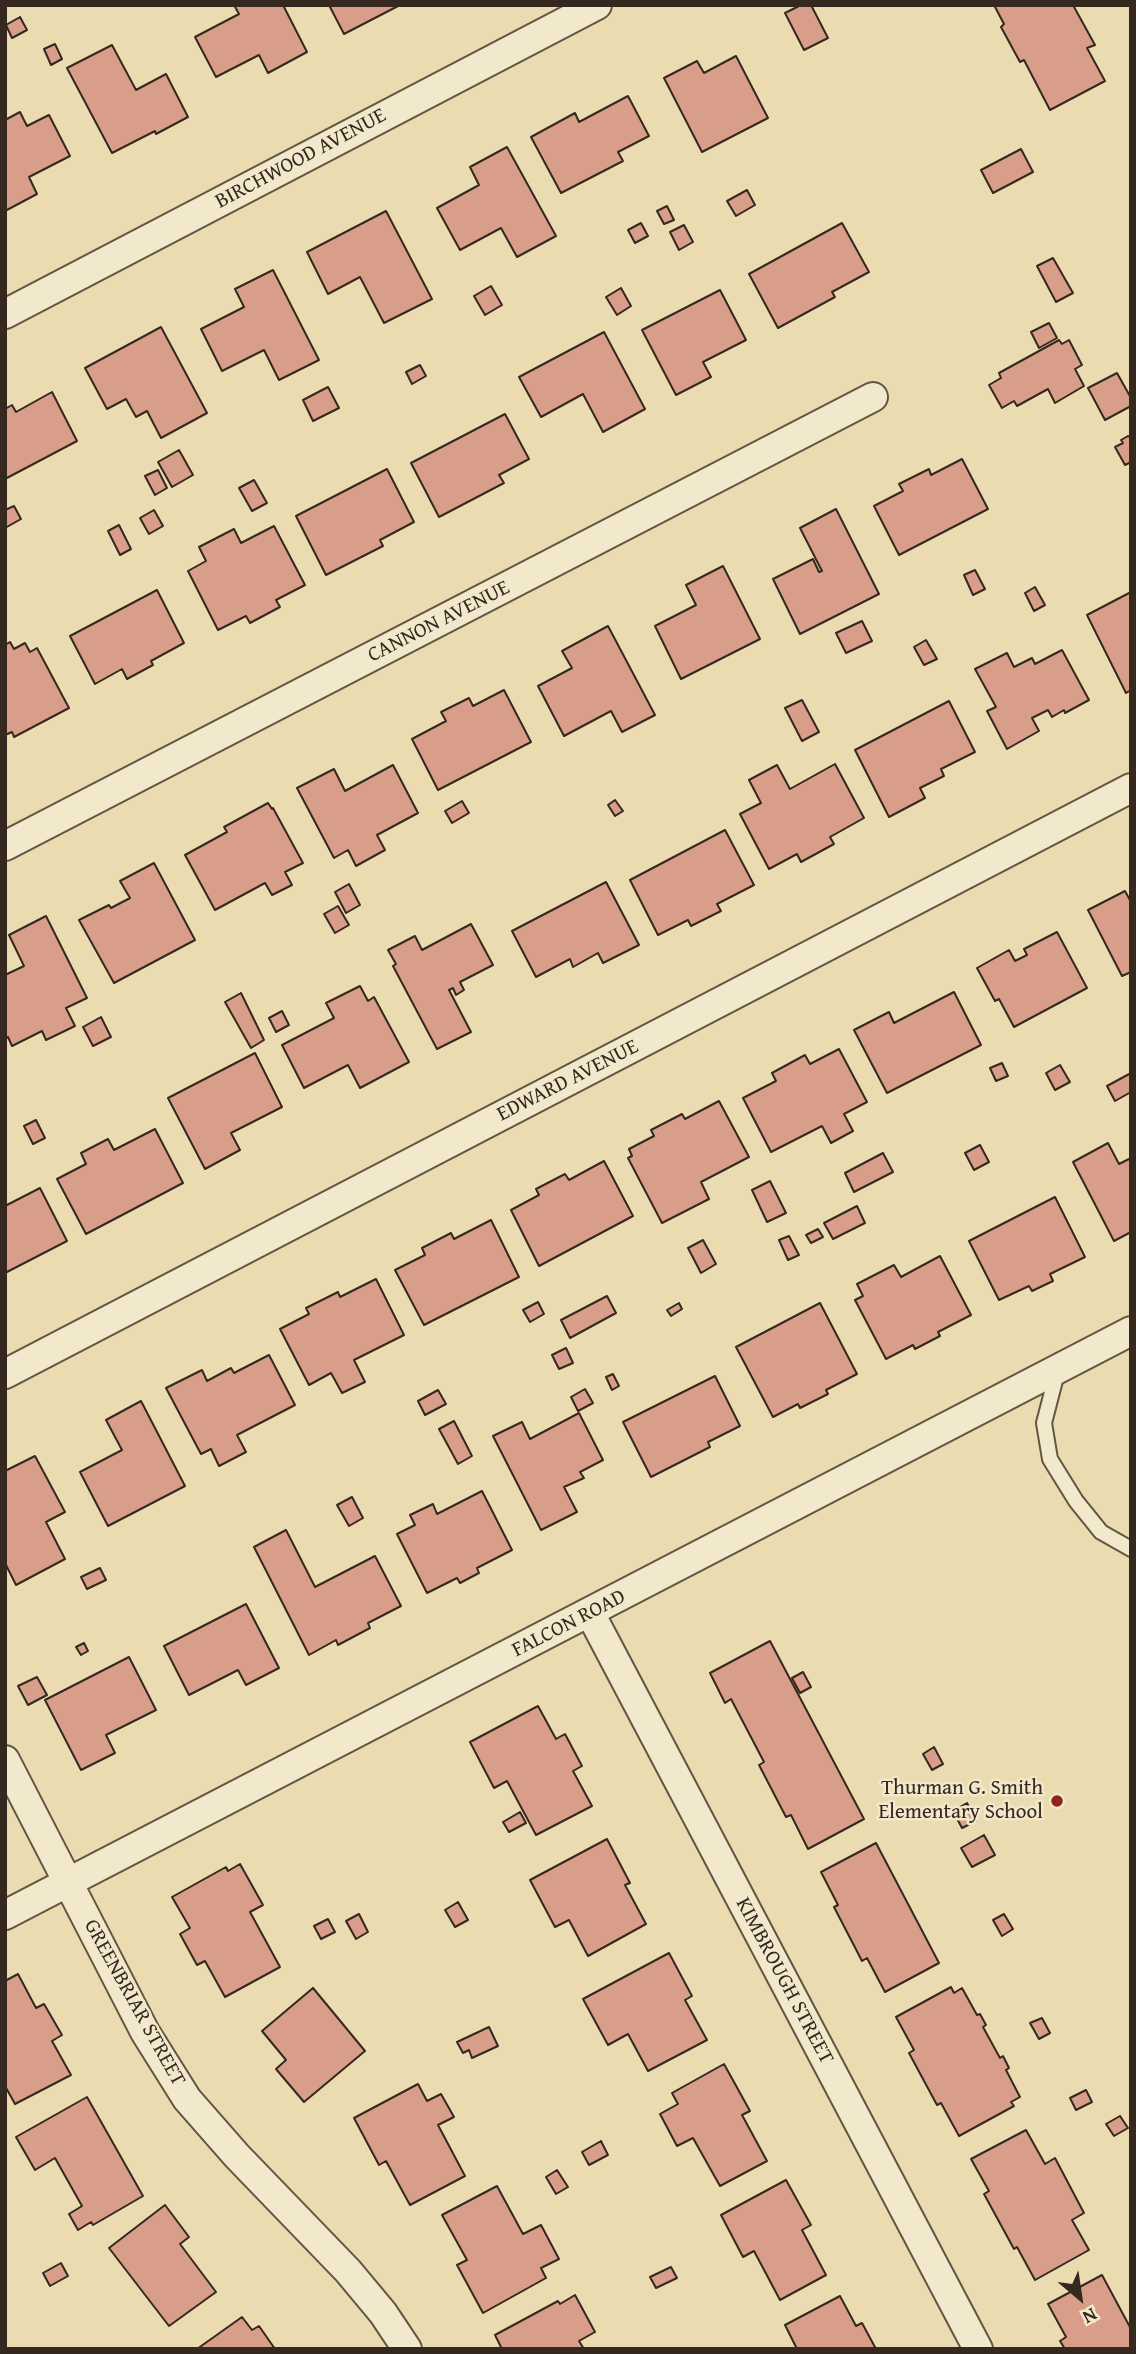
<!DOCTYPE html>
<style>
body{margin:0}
#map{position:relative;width:1136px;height:2354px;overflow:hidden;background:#ebdbb0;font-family:"Gentium Book Plus",serif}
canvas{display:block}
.frame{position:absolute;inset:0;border:7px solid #35281e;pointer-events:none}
.north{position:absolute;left:1045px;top:2263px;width:70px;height:70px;-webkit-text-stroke:5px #f2e8cc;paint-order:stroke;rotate:151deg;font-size:19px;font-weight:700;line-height:28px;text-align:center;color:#35281e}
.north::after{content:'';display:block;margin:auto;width:24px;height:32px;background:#35281e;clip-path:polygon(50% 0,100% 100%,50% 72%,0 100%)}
</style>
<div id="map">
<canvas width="1136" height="2354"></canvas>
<div class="frame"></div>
<div class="north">N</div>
</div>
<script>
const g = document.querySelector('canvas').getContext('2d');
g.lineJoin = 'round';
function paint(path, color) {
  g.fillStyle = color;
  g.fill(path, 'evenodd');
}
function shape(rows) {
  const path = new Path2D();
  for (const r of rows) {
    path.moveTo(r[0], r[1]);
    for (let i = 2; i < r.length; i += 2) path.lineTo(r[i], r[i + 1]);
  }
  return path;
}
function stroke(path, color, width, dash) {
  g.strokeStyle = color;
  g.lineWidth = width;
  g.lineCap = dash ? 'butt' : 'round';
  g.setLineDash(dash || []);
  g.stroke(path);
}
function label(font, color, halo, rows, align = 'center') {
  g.font = font + ' "Gentium Book Plus",serif';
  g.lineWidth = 5;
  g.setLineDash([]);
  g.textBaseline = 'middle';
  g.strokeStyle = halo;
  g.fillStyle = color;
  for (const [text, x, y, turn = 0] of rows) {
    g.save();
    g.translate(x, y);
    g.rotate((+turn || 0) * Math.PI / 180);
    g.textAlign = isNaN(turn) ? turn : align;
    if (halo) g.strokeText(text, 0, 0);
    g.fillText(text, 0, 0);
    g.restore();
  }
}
const building = shape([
 [234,5,283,5,307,52,268,73,259,55,216,77,195,37,239,14,234,5],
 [329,5,400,5,344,34,329,5],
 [801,5,811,5,828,38,804,50,785,13,801,5],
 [994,5,1073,5,1095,45,1087,48,1105,81,1050,110,1024,60,1020,62,1001,27,1004,24,994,5],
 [20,17,27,30,12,38,6,25,20,17],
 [55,44,62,59,51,65,44,49,55,44],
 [112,45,136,90,166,74,188,117,156,134,155,131,112,153,67,68,112,45],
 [736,56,768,118,702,152,664,78,697,61,704,73,736,56],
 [628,96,649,136,618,152,623,161,561,193,531,137,575,113,579,122,628,96],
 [20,112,27,126,49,115,70,156,29,177,37,194,5,211,5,120,20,112],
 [507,147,556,236,517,257,501,228,460,250,437,208,479,185,470,167,507,147],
 [1021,149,1033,172,993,193,981,170,1021,149],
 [747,190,755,205,736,216,727,201,747,190],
 [667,206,674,220,664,224,657,211,667,206],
 [386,211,432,299,384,323,360,277,328,294,307,252,386,211],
 [641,223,648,236,635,243,628,230,641,223],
 [842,223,869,272,832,292,835,297,778,328,749,274,842,223],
 [684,225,693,242,679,250,670,232,684,225],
 [1053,258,1073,293,1056,302,1037,266,1053,258],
 [273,270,319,360,279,380,264,350,222,371,201,329,244,307,235,289,273,270],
 [491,286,502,305,485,315,474,296,491,286],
 [621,288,631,306,617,315,606,297,621,288],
 [720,290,746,340,703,362,711,377,676,395,642,330,720,290],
 [1049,323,1057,338,1039,348,1031,332,1049,323],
 [161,327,207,413,161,438,147,411,136,417,126,399,107,409,85,368,161,327],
 [604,332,645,409,603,432,583,394,541,417,519,377,604,332],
 [1059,340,1062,344,1069,340,1082,365,1075,369,1084,386,1055,403,1048,389,1017,406,1014,401,1002,408,989,385,1001,378,999,373,1059,340],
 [420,365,426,376,412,384,406,372,420,365],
 [1117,373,1131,398,1131,406,1105,420,1088,388,1117,373],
 [328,387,339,408,313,421,303,400,328,387],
 [52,392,77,441,5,479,5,409,12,405,16,412,52,392],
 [505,414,529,459,499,475,504,483,439,517,411,463,505,414],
 [1128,436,1131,438,1131,462,1125,465,1115,447,1123,443,1121,440,1128,436],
 [179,450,193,475,172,487,158,462,179,450],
 [962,459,988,509,899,555,874,506,903,491,899,484,929,469,931,475,962,459],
 [387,469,414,522,380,540,383,546,326,575,296,516,387,469],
 [158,470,167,488,155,495,145,476,158,470],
 [254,480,267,503,252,511,239,488,254,480],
 [14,506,21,519,5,528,5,510,14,506],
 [836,509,879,594,800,634,773,579,813,559,819,572,822,571,800,528,836,509],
 [154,510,163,526,149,534,140,518,154,510],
 [119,525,131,549,120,555,108,531,119,525],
 [274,526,305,585,276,600,280,607,250,623,246,616,218,630,188,571,206,561,199,547,234,529,241,543,274,526],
 [723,566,760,639,681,679,655,626,696,605,686,585,723,566],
 [975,570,985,589,973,595,964,575,975,570],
 [1035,587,1045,605,1034,611,1025,593,1035,587],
 [157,590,184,643,151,661,153,665,127,679,122,669,95,684,70,636,157,590],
 [1131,592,1131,690,1126,693,1087,615,1131,592],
 [862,621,872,641,846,653,836,633,862,621],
 [608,626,655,715,622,732,611,711,564,736,538,686,572,668,562,651,608,626],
 [926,640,937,659,924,665,914,647,926,640],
 [10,642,14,649,25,643,30,652,37,648,69,708,14,737,12,732,5,735,5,645,10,642],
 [1062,650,1089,700,1065,713,1064,710,1052,717,1048,710,1032,718,1039,731,1007,749,987,711,996,707,975,669,1007,653,1014,667,1032,658,1035,664,1062,650],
 [504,690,531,742,438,790,412,739,446,721,441,712,469,698,473,706,504,690],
 [802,700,819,732,802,741,785,708,802,700],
 [949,701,975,752,941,769,944,776,920,788,925,798,889,817,855,750,949,701],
 [835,764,864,818,830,837,834,844,801,862,797,854,769,869,740,814,761,803,749,780,777,765,790,789,835,764],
 [393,765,418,813,377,835,385,850,356,866,348,850,334,858,297,788,334,769,345,791,393,765],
 [615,800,623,811,615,816,608,805,615,800],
 [462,801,469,813,452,823,445,811,462,801],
 [268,803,272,809,273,808,303,863,285,872,292,885,272,895,265,883,215,910,185,855,227,832,224,827,268,803],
 [725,830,754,885,717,904,721,911,691,926,688,920,658,935,630,880,725,830],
 [154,863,195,940,114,983,79,920,109,905,111,908,130,898,120,881,154,863],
 [606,882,639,945,603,963,598,953,573,967,570,959,536,977,512,931,606,882],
 [349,884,360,905,346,913,335,892,349,884],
 [1125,891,1131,902,1131,972,1122,976,1088,910,1125,891],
 [338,906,349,925,335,933,324,914,338,906],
 [46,916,87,998,66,1008,75,1026,46,1040,42,1031,12,1046,8,1037,5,1038,5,975,24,966,9,935,46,916],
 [471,924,493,965,460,982,464,990,456,995,453,988,449,990,471,1032,437,1049,393,966,396,964,388,950,415,936,422,950,471,924],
 [1057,932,1087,988,1014,1027,999,999,995,1001,977,968,1009,950,1015,961,1027,955,1024,949,1057,932],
 [360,986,368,1001,374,997,409,1062,360,1088,348,1065,304,1088,282,1045,334,1018,326,1003,360,986],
 [954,992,981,1045,887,1093,854,1030,889,1012,894,1023,954,992],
 [241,993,264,1040,251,1048,225,1002,241,993],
 [282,1011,289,1025,276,1032,269,1018,282,1011],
 [101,1017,111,1037,93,1046,83,1027,101,1017],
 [839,1049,867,1102,844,1114,853,1131,831,1143,822,1126,771,1152,743,1098,776,1081,772,1073,805,1055,810,1064,839,1049],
 [255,1053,282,1107,231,1133,240,1150,205,1169,168,1098,255,1053],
 [1002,1063,1008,1076,996,1081,990,1068,1002,1063],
 [1060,1065,1070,1082,1055,1090,1046,1073,1060,1065],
 [1131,1073,1131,1092,1115,1101,1107,1086,1131,1073],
 [719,1101,749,1157,701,1182,709,1199,662,1223,628,1158,632,1156,629,1149,654,1136,651,1130,682,1114,685,1119,719,1101],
 [36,1120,45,1138,33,1144,24,1126,36,1120],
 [155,1129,183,1183,86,1234,57,1179,86,1164,81,1153,108,1139,114,1150,155,1129],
 [1108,1143,1119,1164,1131,1158,1131,1232,1114,1241,1073,1162,1108,1143],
 [980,1145,989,1162,974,1170,965,1153,980,1145],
 [883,1153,893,1172,854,1192,845,1173,883,1153],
 [604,1161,633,1216,539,1266,511,1210,539,1195,536,1189,565,1174,569,1180,604,1161],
 [770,1181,786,1213,767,1222,752,1190,770,1181],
 [40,1188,67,1241,5,1273,5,1206,40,1188],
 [1055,1197,1085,1257,1050,1274,1053,1281,1032,1291,1029,1286,999,1300,969,1241,1055,1197],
 [857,1206,865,1223,833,1239,824,1223,857,1206],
 [491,1220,519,1277,424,1325,395,1270,425,1255,422,1248,451,1233,454,1239,491,1220],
 [818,1229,823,1237,811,1243,806,1235,818,1229],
 [789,1236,799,1255,788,1260,779,1240,789,1236],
 [703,1240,716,1264,701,1273,688,1248,703,1240],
 [940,1256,971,1315,938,1332,940,1336,915,1349,913,1345,886,1359,855,1300,863,1296,857,1284,894,1265,901,1277,940,1256],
 [376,1279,404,1335,354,1360,365,1382,342,1393,331,1373,309,1385,280,1329,309,1314,306,1308,338,1292,340,1297,376,1279],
 [607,1296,616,1313,570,1338,561,1320,607,1296],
 [538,1302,544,1314,530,1322,523,1310,538,1302],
 [679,1303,682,1309,671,1316,667,1310,679,1303],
 [820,1303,857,1374,826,1390,828,1394,800,1408,798,1404,773,1417,736,1347,820,1303],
 [566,1348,573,1363,559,1369,552,1355,566,1348],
 [269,1355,295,1405,237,1435,246,1452,219,1466,211,1449,201,1454,166,1388,202,1370,207,1381,231,1368,234,1373,269,1355],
 [613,1374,619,1386,612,1390,606,1377,613,1374],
 [715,1376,740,1426,708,1442,710,1447,651,1477,623,1422,715,1376],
 [585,1389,593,1403,578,1411,571,1397,585,1389],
 [438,1390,446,1404,425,1415,418,1401,438,1390],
 [141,1401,185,1486,108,1526,80,1472,122,1450,106,1420,141,1401],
 [579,1413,603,1460,580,1472,584,1478,564,1487,577,1512,541,1530,493,1436,522,1422,530,1439,579,1413],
 [454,1421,472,1456,458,1464,439,1429,454,1421],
 [35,1456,65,1512,46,1522,65,1559,16,1585,5,1563,5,1471,35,1456],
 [482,1491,512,1550,477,1568,479,1573,460,1583,457,1578,427,1593,397,1534,415,1525,410,1515,433,1504,437,1514,482,1491],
 [352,1497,363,1518,349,1526,337,1505,352,1497],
 [286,1530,315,1587,375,1556,401,1606,368,1623,370,1628,338,1645,336,1640,309,1655,254,1547,286,1530],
 [100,1568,106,1580,87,1589,81,1577,100,1568],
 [246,1604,279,1668,246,1685,238,1670,189,1695,164,1646,246,1604],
 [770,1641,864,1819,808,1849,791,1815,786,1817,759,1765,764,1762,731,1699,725,1703,710,1673,770,1641],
 [84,1643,88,1651,81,1655,76,1647,84,1643],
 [129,1657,156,1710,106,1735,115,1753,81,1770,45,1700,129,1657],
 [803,1672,811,1687,800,1693,792,1678,803,1672],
 [37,1677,47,1695,28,1705,18,1686,37,1677],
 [538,1706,556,1739,565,1734,582,1766,573,1771,592,1806,536,1835,507,1781,494,1788,470,1742,538,1706],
 [934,1747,943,1764,932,1770,923,1754,934,1747],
 [967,1803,976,1821,962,1828,953,1811,967,1803],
 [520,1812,526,1823,509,1832,503,1822,520,1812],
 [984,1835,995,1855,972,1867,961,1848,984,1835],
 [607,1839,630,1883,625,1885,646,1924,588,1956,569,1920,555,1927,530,1880,607,1839],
 [876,1843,939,1963,885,1992,867,1958,862,1961,834,1907,838,1905,821,1872,876,1843],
 [240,1864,263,1905,250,1912,280,1967,225,1997,205,1961,197,1965,180,1934,190,1928,172,1897,226,1867,228,1871,240,1864],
 [458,1902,468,1920,455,1927,445,1910,458,1902],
 [359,1914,368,1932,356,1939,346,1921,359,1914],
 [1004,1914,1013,1929,1002,1936,993,1920,1004,1914],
 [328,1919,335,1932,321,1939,314,1926,328,1919],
 [669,1953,692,1996,685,2000,707,2040,648,2071,628,2034,608,2045,583,1999,669,1953],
 [18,1974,36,2008,44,2004,62,2035,52,2041,71,2075,15,2104,5,2086,5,1981,18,1974],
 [951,1987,954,1993,962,1988,977,2015,980,2014,986,2025,983,2027,1000,2058,1003,2056,1009,2068,1006,2070,1020,2097,1011,2102,1014,2106,959,2136,941,2103,937,2105,909,2053,914,2050,896,2017,951,1987],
 [313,1988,365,2051,304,2102,276,2069,286,2060,262,2031,313,1988],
 [1042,2018,1050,2033,1039,2039,1030,2023,1042,2018],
 [489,2027,498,2046,472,2058,469,2050,463,2053,457,2042,489,2027],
 [724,2064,750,2111,742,2115,767,2161,720,2186,693,2138,677,2146,660,2114,678,2104,672,2093,724,2064],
 [418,2084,427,2101,441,2094,454,2117,438,2125,465,2176,410,2205,386,2161,379,2165,354,2118,418,2084],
 [1086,2090,1092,2102,1076,2110,1070,2098,1086,2090],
 [87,2097,143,2196,93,2225,91,2222,78,2230,69,2214,82,2206,55,2158,35,2170,16,2137,87,2097],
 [1120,2116,1128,2128,1114,2136,1106,2124,1120,2116],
 [1026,2130,1045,2164,1055,2158,1084,2213,1072,2220,1089,2250,1035,2280,1017,2247,1014,2249,984,2194,989,2191,971,2159,1026,2130],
 [601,2141,608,2155,589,2165,582,2152,601,2141],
 [557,2170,568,2187,556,2194,546,2177,557,2170],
 [786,2180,811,2225,802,2230,826,2275,780,2300,754,2251,743,2257,721,2215,786,2180],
 [497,2186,523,2234,541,2225,559,2259,541,2268,546,2278,483,2313,457,2265,467,2260,442,2215,497,2186],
 [165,2205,189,2237,180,2244,216,2292,169,2326,109,2248,165,2205],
 [61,2263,68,2276,50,2286,43,2273,61,2263],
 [671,2267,677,2278,656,2288,650,2277,671,2267],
 [1102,2275,1131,2329,1131,2349,1065,2349,1060,2341,1066,2337,1048,2304,1102,2275],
 [575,2295,595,2332,579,2341,584,2349,502,2349,495,2335,558,2301,560,2304,575,2295],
 [840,2296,856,2326,862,2323,876,2349,797,2349,785,2325,840,2296],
 [242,2317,252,2330,259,2326,275,2349,197,2349,242,2317]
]);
paint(building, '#d89e8a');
stroke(building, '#35281e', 2);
const service = shape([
 [1058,1369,1044,1423,1050,1459,1076,1501,1101,1532,1131,1549]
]);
const minor = shape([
 [5,314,597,5],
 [5,846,873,397],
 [5,1374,1131,788],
 [590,1613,978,2349],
 [5,1760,145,2032,187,2099,237,2156,348,2271,383,2313,407,2349],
 [5,1915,1131,1331]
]);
stroke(service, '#625542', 18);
stroke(minor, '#625542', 32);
stroke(service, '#f2e8cc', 14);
stroke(minor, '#f2e8cc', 28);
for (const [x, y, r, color] of [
 [1057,1801,7,"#8f2418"]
]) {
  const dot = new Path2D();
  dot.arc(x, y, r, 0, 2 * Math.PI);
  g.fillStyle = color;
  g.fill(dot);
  stroke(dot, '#f2e8cc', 2.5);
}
label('21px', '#35281e', '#f2e8cc', [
 ["BIRCHWOOD AVENUE",301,159,-28],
 ["CANNON AVENUE",439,622,-27],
 ["EDWARD AVENUE",568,1081,-27],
 ["FALCON ROAD",569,1624,-27],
 ["KIMBROUGH STREET",784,1981,62],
 ["GREENBRIAR STREET",134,2003,61]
]);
label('21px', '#35281e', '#f2e8cc', [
 ["Thurman G. Smith",1043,1789],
 ["Elementary School",1043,1813]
], 'right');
</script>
